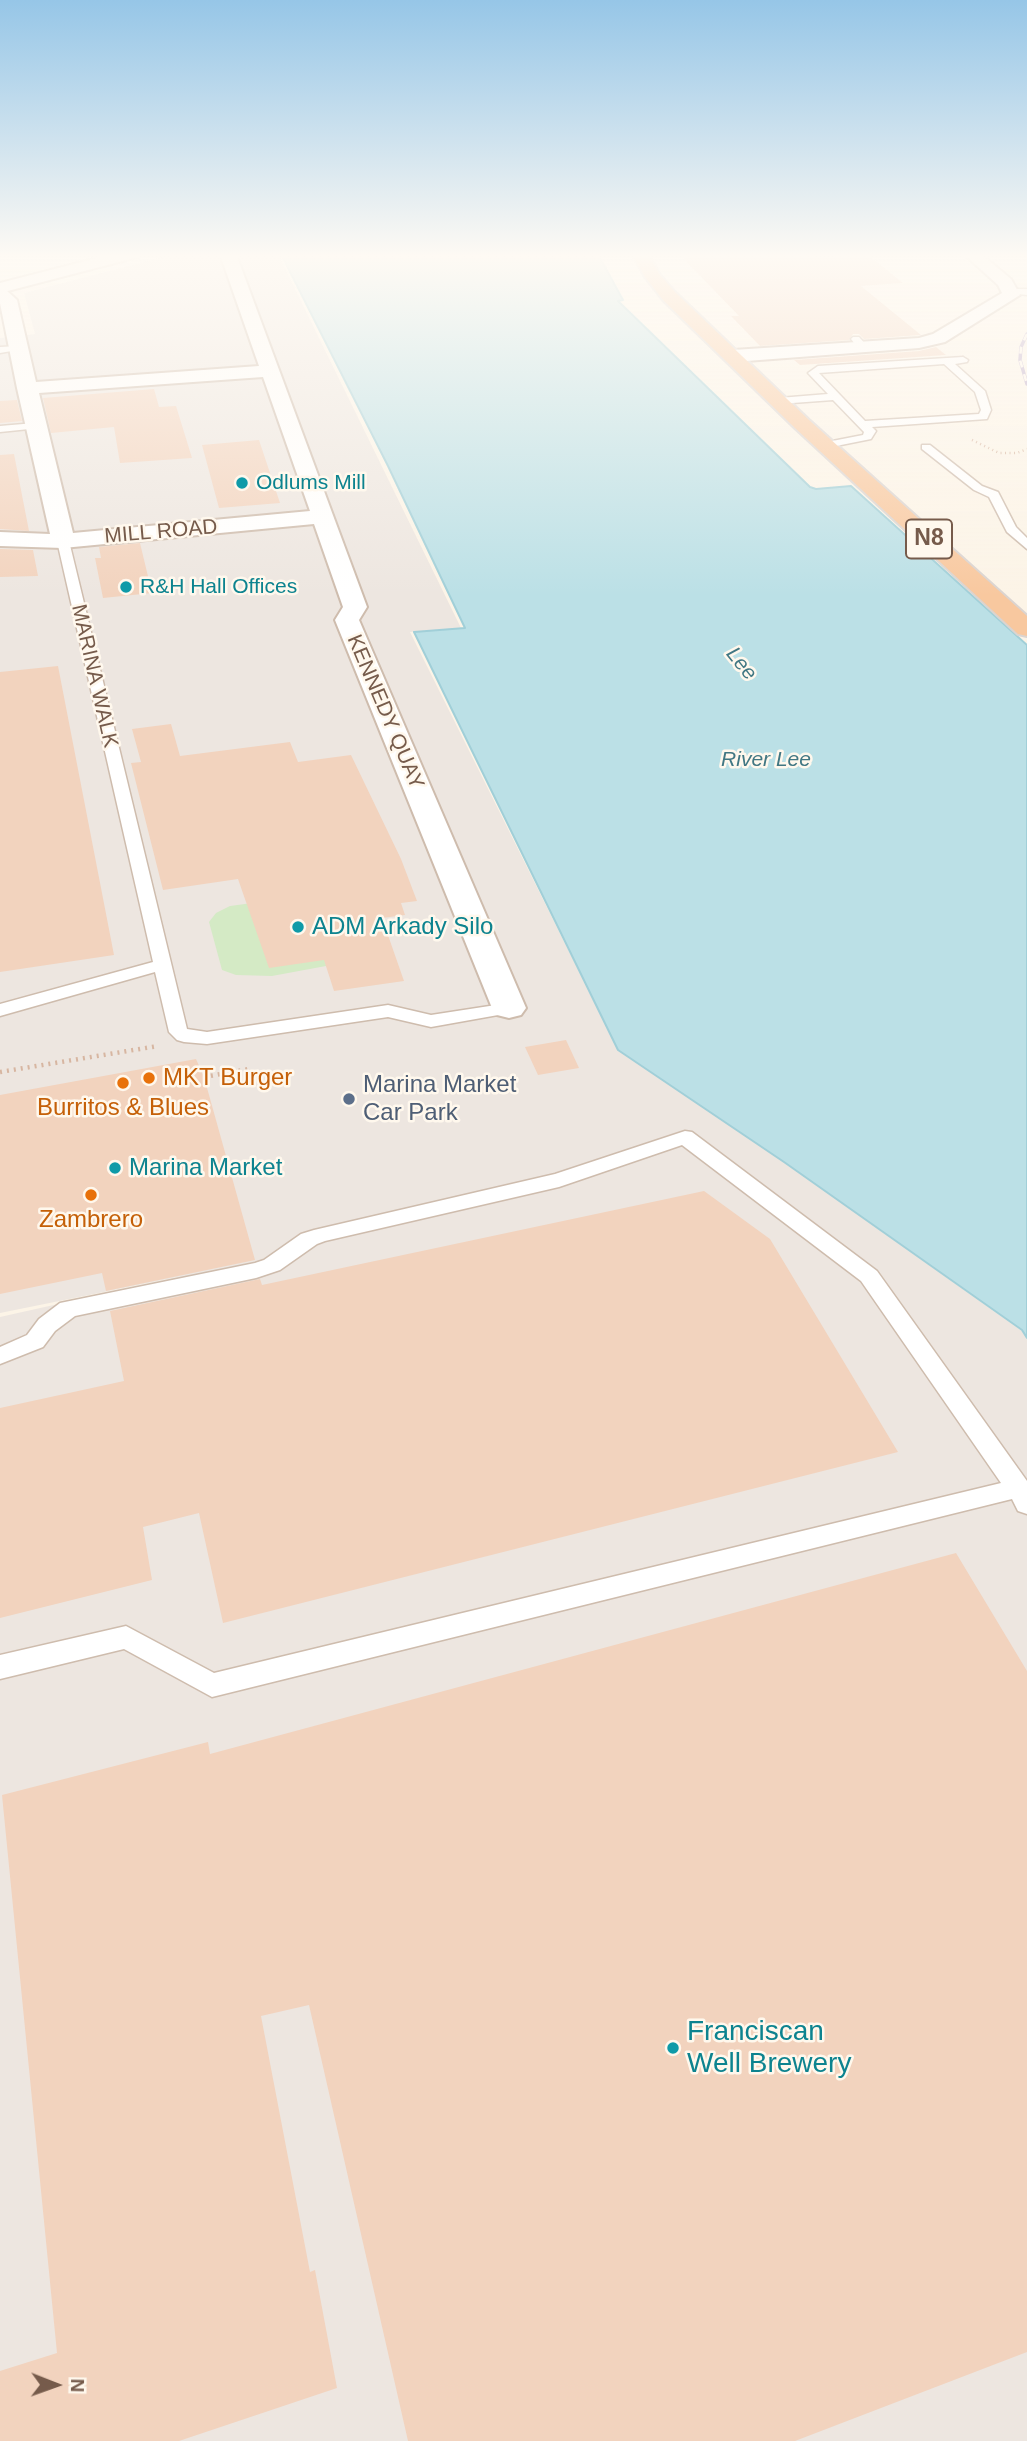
<!DOCTYPE html>
<style>
body{margin:0}
#map{position:relative;width:1027px;height:2441px;overflow:hidden;background:#fcf4e7;font-family:Arial,sans-serif}
canvas{display:block}
.north{position:absolute;left:21px;top:2350px;width:70px;height:70px;-webkit-text-stroke:5px #fff8ed;paint-order:stroke;rotate:91deg;font-size:19px;font-weight:700;line-height:28px;text-align:center;color:#765b4b}
.north::after{content:'';display:block;margin:auto;width:24px;height:32px;background:#765b4b;clip-path:polygon(50% 0,100% 100%,50% 72%,0 100%)}
</style>
<div id="map">
<canvas width="1027" height="2441"></canvas>
<div class="north">N</div>
</div>
<script>
const g = document.querySelector('canvas').getContext('2d');
g.lineJoin = 'round';
function paint(path, color) {
  g.fillStyle = color;
  g.fill(path, 'evenodd');
}
function shape(rows) {
  const path = new Path2D();
  for (const r of rows) {
    path.moveTo(r[0], r[1]);
    for (let i = 2; i < r.length; i += 2) path.lineTo(r[i], r[i + 1]);
  }
  return path;
}
function stroke(path, color, width, dash) {
  g.strokeStyle = color;
  g.lineWidth = width;
  g.lineCap = dash ? 'butt' : 'round';
  g.setLineDash(dash || []);
  g.stroke(path);
}
function label(font, color, halo, rows, align = 'center') {
  g.font = font + ' Arial,sans-serif';
  g.lineWidth = 5;
  g.setLineDash([]);
  g.textBaseline = 'middle';
  g.strokeStyle = halo;
  g.fillStyle = color;
  for (const [text, x, y, turn = 0] of rows) {
    g.save();
    g.translate(x, y);
    g.rotate((+turn || 0) * Math.PI / 180);
    g.textAlign = isNaN(turn) ? turn : align;
    if (halo) g.strokeText(text, 0, 0);
    g.fillText(text, 0, 0);
    g.restore();
  }
}
paint(shape([
 [175,254,278,254,461,628,410,632,618,1050,784,1162,1022,1331,1027,1338,1027,2441,0,2441,0,1317,188,1275,0,1313,0,338,35,334,24,293]
]), '#ede6e0');
paint(shape([
 [319,894,326,966,272,976,236,975,222,970,209,922,216,913,230,906]
]), '#d4eac5');
const water = shape([
 [281,254,598,254,623,300,618,301,810,487,816,489,851,486,1027,645,1027,1338,1022,1330,784,1162,618,1050,414,632,465,628,388,466,281,254]
]);
paint(water, '#bbe0e6');
stroke(water, '#a1cfd8', 2);
paint(shape([
 [679,254,801,254,820,257,867,254,903,283,861,286,921,335,864,339,859,334,853,334,849,340,760,346,731,316,739,316],
 [936,347,946,355,800,365,794,360,919,351],
 [154,389,159,407,176,406,192,458,120,463,114,427,51,433,43,398],
 [17,400,22,421,0,423,0,401],
 [259,440,280,503,219,508,202,445],
 [14,454,29,531,0,529,0,455],
 [140,543,152,593,103,598,95,558,101,558,99,547],
 [0,549,33,550,38,576,0,577],
 [58,666,114,955,0,972,0,672],
 [171,724,180,756,290,742,298,762,351,755,401,859,417,901,401,903,405,915,382,918,404,981,334,991,324,960,269,968,238,879,163,890,131,763,141,762,132,729],
 [566,1040,579,1068,538,1075,525,1047],
 [196,1059,204,1077,255,1260,106,1291,102,1273,0,1294,0,1095],
 [704,1191,770,1239,898,1452,223,1623,199,1513,143,1527,152,1580,0,1618,0,1408,124,1381,110,1311,260,1279,262,1285],
 [956,1553,1027,1671,1027,2352,795,2441,408,2441,309,2005,261,2016,310,2272,315,2270,337,2388,179,2441,0,2441,0,2371,57,2353,2,1795,208,1742,210,1754]
]), '#f2d3be');
const service = shape([
 [1008,289,1027,289,1027,295,1008,293,1008,289],
 [853,337,859,337,868,347,867,349,859,349,851,339,853,337],
 [0,347,18,346,23,349,0,353,0,347],
 [963,357,968,360,967,362,955,364,985,391,991,410,987,419,872,427,876,431,871,439,826,448,822,447,822,443,863,435,864,432,833,400,779,404,774,401,779,398,828,394,808,373,818,366,963,357],
 [944,364,975,392,981,410,979,414,865,421,819,373,944,364],
 [35,423,40,426,39,428,0,432,0,426,35,423],
 [922,445,930,445,982,486,998,492,1016,527,1027,538,1027,549,1007,532,989,497,974,490,922,449,922,445],
 [63,537,69,541,187,1029,207,1032,388,1005,431,1015,509,1003,515,1004,518,1008,515,1012,431,1027,388,1017,207,1044,184,1042,177,1040,169,1032,155,972,0,1016,0,1004,153,962,57,541,63,537],
 [685,1131,692,1132,877,1271,1027,1481,1027,1514,1018,1511,1012,1499,212,1697,124,1649,0,1679,0,1655,126,1626,214,1673,1001,1483,861,1281,682,1145,559,1187,325,1241,317,1244,280,1270,256,1278,75,1316,55,1331,43,1347,0,1364,0,1347,27,1335,39,1319,60,1303,255,1263,264,1260,301,1234,314,1230,555,1174,685,1131]
]);
const minor = shape([
 [220,254,236,254,367,607,359,620,526,1008,521,1015,509,1018,497,1015,492,1008,335,620,343,607,314,524,63,548,0,546,0,532,50,534,17,388,0,303,0,289,6,290,17,300,36,382,259,366,220,254],
 [263,377,310,511,73,533,39,393,263,377]
]);
const tertiary = shape([
 [113,254,140,254,138,257,0,293,0,283,113,254],
 [964,254,981,254,1011,279,1020,295,945,342,919,348,733,362,724,356,733,350,919,338,933,334,1002,293,998,285,964,254]
]);
const trunk = shape([
 [632,254,648,254,660,275,675,292,809,420,1027,616,1027,636,1018,634,795,428,663,300,645,277,632,254]
]);
stroke(service, '#cebcad', 3);
stroke(minor, '#cebcad', 4);
stroke(tertiary, '#cebcad', 4);
stroke(trunk, '#dbd4d0', 4);
stroke(shape([
 [972,440,999,453,1017,453,1027,449]
]), '#d7b6a1', 2.5, [1, 3.5]);
stroke(shape([
 [0,1072,158,1046],
 [204,1077,249,1069]
]), '#d7b6a1', 4.5, [2, 5]);
paint(service, '#fff');
paint(minor, '#fff');
paint(tertiary, '#fff');
paint(trunk, '#f8c89f');
const rail = shape([
 [1027,334,1021,347,1020,360,1027,384]
]);
stroke(rail, '#b7a5c7', 3.5);
stroke(rail, '#fff8ed', 2.5, [7]);
const sky = g.createLinearGradient(0, 0, 0, 596);
sky.addColorStop(0, '#96c6e7');
sky.addColorStop(0.43, '#fefaf4');
sky.addColorStop(1, '#fefaf400');
g.fillStyle = sky;
g.fillRect(0, 0, 1027, 596);
for (const [x, y, r, color] of [
 [242,483,7,"#0f9aa8"],
 [126,587,7,"#0f9aa8"],
 [298,927,7,"#0f9aa8"],
 [149,1078,7,"#e8710a"],
 [123,1083,7,"#e8710a"],
 [349,1099,7,"#5c6f8a"],
 [115,1168,7,"#0f9aa8"],
 [91,1195,7,"#e8710a"],
 [673,2048,7,"#0f9aa8"]
]) {
  const dot = new Path2D();
  dot.arc(x, y, r, 0, 2 * Math.PI);
  g.fillStyle = color;
  g.fill(dot);
  stroke(dot, '#fff8ed', 2.5);
}
label('21px', '#0d838f', '#fff8ed', [
 ["Odlums Mill",256,483],
 ["R&H Hall Offices",140,587]
], 'left');
label('21px', '#765b4b', '#fff8ed', [
 ["MILL ROAD",161,532,-5],
 ["MARINA WALK",94,676,77],
 ["KENNEDY QUAY",385,712,67]
]);
label('italic 21px', '#417783', '#fff8ed', [
 ["Lee",741,664,51],
 ["River Lee",766,760]
]);
for (const [x, y, w] of [
 [929,539,46]
]) {
  const box = new Path2D();
  box.roundRect(x - w / 2, y - 19.5, w, 39, 5);
  g.fillStyle = '#fff8ed';
  g.fill(box);
  stroke(box, '#765b4b', 2);
}
label('bold 23px', '#765b4b', null, [
 ["N8",929,539]
]);
label('24px', '#0d838f', '#fff8ed', [
 ["ADM Arkady Silo",312,927],
 ["Marina Market",129,1168]
], 'left');
label('24px', '#c56008', '#fff8ed', [
 ["MKT Burger",163,1078,"left"],
 ["Burritos & Blues",123,1108],
 ["Zambrero",91,1220]
]);
label('24px', '#4e5e75', '#fff8ed', [
 ["Marina Market",363,1085],
 ["Car Park",363,1113]
], 'left');
label('28px', '#0d838f', '#fff8ed', [
 ["Franciscan",687,2032],
 ["Well Brewery",687,2064]
], 'left');
</script>
